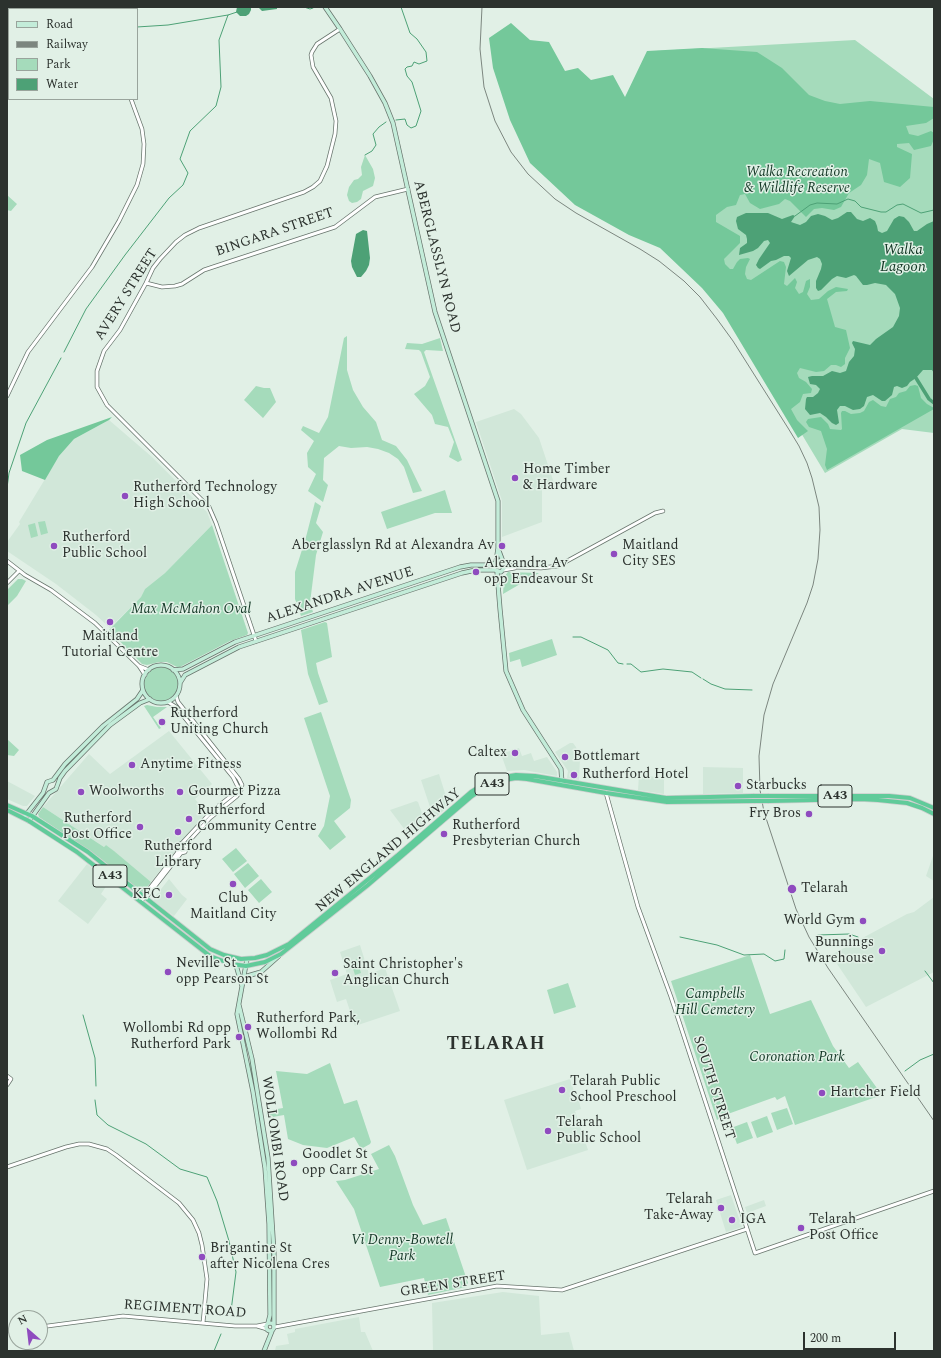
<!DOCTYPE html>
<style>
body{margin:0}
#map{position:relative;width:941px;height:1358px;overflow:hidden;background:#e1f0e6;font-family:Spectral,serif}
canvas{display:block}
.frame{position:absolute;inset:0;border:8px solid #2c322e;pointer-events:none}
.legend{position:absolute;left:8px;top:8px;width:130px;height:92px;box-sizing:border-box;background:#e1f0e6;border:1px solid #99a49c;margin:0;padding:5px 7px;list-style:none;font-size:12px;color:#2c322e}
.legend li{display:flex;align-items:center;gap:8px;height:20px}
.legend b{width:20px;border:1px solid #99a49c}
.north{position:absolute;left:8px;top:1310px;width:40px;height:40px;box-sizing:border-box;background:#e1f0e6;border:1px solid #99a49c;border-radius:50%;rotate:332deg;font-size:11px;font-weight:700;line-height:16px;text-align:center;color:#2c322e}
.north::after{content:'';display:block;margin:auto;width:14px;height:18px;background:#8f4bbf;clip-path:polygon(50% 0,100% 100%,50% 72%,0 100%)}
.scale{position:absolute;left:803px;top:1332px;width:93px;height:18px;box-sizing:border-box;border:2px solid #2c322e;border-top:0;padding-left:5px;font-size:12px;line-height:14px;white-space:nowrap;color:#2c322e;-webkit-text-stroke:3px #e1f0e6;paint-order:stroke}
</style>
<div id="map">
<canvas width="941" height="1358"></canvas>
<div class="frame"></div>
<ul class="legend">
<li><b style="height:5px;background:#c3ecd9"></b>Road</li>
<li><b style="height:5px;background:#7c867f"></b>Railway</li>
<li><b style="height:11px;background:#a5dbbb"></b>Park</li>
<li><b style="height:11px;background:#4da176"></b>Water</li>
</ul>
<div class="north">N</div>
<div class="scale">200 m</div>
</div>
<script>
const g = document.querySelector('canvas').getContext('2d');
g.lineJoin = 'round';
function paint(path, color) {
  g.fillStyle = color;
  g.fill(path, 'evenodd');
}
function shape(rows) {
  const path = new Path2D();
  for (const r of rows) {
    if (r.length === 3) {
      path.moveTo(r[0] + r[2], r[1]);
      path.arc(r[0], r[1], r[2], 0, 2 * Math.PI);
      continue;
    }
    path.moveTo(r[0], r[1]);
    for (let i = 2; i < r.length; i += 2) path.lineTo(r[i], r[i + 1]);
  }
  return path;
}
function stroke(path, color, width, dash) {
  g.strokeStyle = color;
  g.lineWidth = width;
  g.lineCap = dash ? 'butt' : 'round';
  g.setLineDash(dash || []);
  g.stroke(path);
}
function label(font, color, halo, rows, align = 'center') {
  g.font = font + ' Spectral,serif';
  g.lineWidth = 3;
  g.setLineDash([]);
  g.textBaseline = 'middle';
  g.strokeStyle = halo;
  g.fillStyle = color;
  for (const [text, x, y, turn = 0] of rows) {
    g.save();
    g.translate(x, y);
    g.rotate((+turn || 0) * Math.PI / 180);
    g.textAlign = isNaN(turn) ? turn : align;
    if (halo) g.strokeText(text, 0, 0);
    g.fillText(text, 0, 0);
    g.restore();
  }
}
paint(shape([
 [514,409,521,414,539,438,554,483,542,488,542,522,502,537,502,501,476,422],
 [109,420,152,457,207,512,212,525,165,573,145,589,141,597,110,628,96,615,56,584,7,551,7,542,20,524,19,522,59,456,74,439],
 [169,731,212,784,195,799,206,812,151,882,106,845,104,847,43,807,89,754,110,774],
 [570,743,573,743,576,747,580,759,579,780,567,778,568,771,555,752],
 [519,748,522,756,531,753,534,761,547,757,557,772,557,776,524,770,507,771,501,754],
 [703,767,743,768,743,793,703,794],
 [439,774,449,806,434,819,421,780],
 [639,775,664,778,664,794,638,790],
 [7,781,35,796,27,806,23,806,7,799],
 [416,801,418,802,426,824,425,826,411,838,390,810],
 [934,853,934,881,926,876],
 [87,864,109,882,101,894,107,899,88,924,58,901],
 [169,879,182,895,187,899,174,916,154,901,154,898],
 [934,897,934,972,866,1007,831,955,907,914,914,912],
 [360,945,369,974,385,968,400,1011,355,1026,346,999,337,1002,330,980,347,974,340,952],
 [570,1079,575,1094,577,1094,581,1109,575,1111,588,1150,527,1170,504,1100],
 [731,1195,742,1227,726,1232,716,1200],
 [764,1200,766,1206,747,1213,745,1207],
 [503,1292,539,1296,541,1335,569,1332,574,1351,433,1351,432,1303],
 [359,1317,361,1332,365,1332,373,1351,275,1351,276,1346,289,1344,287,1334,295,1332,295,1329]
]), '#d1e7d9');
paint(shape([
 [855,40,934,99,934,433,902,429,825,473,719,296,656,51],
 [365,155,373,169,375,178,373,186,363,191,361,199,357,202,352,203,349,201,347,195,349,187,354,180,358,179,362,175,361,167],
 [7,195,17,204,11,211,7,210],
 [347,336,347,370,353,390,363,407,376,422,382,440,396,446,407,460,422,491,413,493,404,467,398,459,389,453,378,449,367,447,351,448,339,446,324,458,323,480,328,485,323,502,308,491,316,474,308,467,307,453,314,441,301,430,303,426,319,433,328,417,344,338],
 [440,338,443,351,426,350,424,352,462,460,458,462,449,457,454,442,448,427,435,424,432,415,414,394,425,386,430,377,421,352,419,350,405,349,407,343,422,344],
 [256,386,264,388,270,388,276,402,263,418,244,400],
 [445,490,452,513,435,513,387,529,381,512],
 [315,502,321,506,316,523,323,532,316,555,310,603,313,612,301,616,295,599,295,572,306,537],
 [45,521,48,533,41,535,38,522],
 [35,523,38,536,31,538,28,525],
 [212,525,248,633,247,635,230,641,180,667,177,667,167,662,159,662,147,665,142,664,109,630,141,597,145,589,165,573],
 [508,572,539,573,503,594,504,577],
 [18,579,22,579,26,581,17,596,7,606,7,590],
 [325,622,327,623,332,657,316,663,318,673,328,702,319,705,308,674,301,630],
 [552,639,557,655,522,667,520,659,510,662,509,653],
 [161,684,17],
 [147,705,157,707,167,707,153,717,161,728,159,729,144,706],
 [321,712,351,800,350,808,334,821,346,837,330,850,318,836,324,826,330,796,304,718],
 [7,739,19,750,14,756,7,755],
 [43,807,104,847,106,845,114,851,151,882,144,891,142,892,100,858,39,817,38,814],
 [236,848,247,861,233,872,222,859],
 [248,863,259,876,245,888,234,874],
 [261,879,272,892,259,903,248,890],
 [750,955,770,1014,811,1000,833,1046,849,1068,858,1062,882,1095,795,1125,785,1096,777,1100,775,1097,725,1115,717,1120,671,981],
 [357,959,361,973,355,975,351,962],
 [568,983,576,1007,554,1014,547,990],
 [249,1063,251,1063,252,1066,268,1163,266,1163],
 [330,1063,344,1104,357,1100,371,1142,370,1144,361,1149,354,1137,327,1148,303,1145,288,1139,284,1115,267,1118,266,1111,283,1108,276,1071,307,1074],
 [787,1108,793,1124,777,1130,771,1113],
 [767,1116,773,1132,757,1138,751,1122],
 [747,1122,753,1138,737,1144,731,1128],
 [389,1145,395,1156,413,1205,423,1225,446,1218,468,1283,466,1287,428,1295,424,1278,380,1287,354,1209,336,1181,345,1180,379,1169,371,1154]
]), '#a5dbbb');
paint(shape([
 [511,23,530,40,549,42,565,71,578,68,591,80,613,75,625,97,647,51,702,48,757,52,782,68,809,95,825,101,840,104,870,101,934,107,934,118,926,123,906,126,909,134,918,136,931,131,934,133,934,139,931,146,914,150,909,143,897,144,897,147,912,154,910,178,900,187,884,182,880,163,869,159,867,175,861,185,849,193,841,207,834,210,822,208,814,209,806,217,790,201,785,199,779,204,760,209,750,203,745,194,740,195,736,205,727,207,716,215,716,222,740,236,740,243,724,259,725,264,730,269,733,269,737,262,740,259,748,258,750,259,746,267,745,274,747,279,751,280,780,261,784,262,786,267,784,284,787,286,795,278,797,282,795,288,799,294,803,292,806,281,810,279,810,287,807,294,811,300,819,299,828,291,836,287,848,289,847,291,836,292,827,299,835,327,846,330,850,348,845,358,845,364,841,367,836,365,831,365,824,371,816,372,800,368,797,373,799,378,806,382,812,389,811,393,803,394,800,402,791,409,797,420,808,431,798,438,723,313,702,288,660,248,629,235,575,205,530,163,510,120,493,68,489,38],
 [915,385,918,386,921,398,927,404,934,408,934,409,827,470,825,465,827,449,821,431,809,427,806,422,808,419,821,417,828,424,830,429,841,430,842,429,841,413,842,411,845,411,851,414,860,413,864,411,869,402,873,400,881,406,886,407,890,399,896,397,899,393,906,391,910,386],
 [112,417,109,420,74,439,59,456,45,480,22,471,20,455,47,440]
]), '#74c89a');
paint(shape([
 [237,7,251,7,251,10,249,14,246,16,240,16,236,12],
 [258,7,277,7,277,9,262,11],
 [847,212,851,212,857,219,863,221,870,218,875,221,877,226,878,231,882,233,887,231,894,219,899,216,904,217,909,222,914,231,917,231,927,224,934,221,934,373,932,370,923,370,916,378,910,382,907,386,902,388,897,386,894,387,892,395,885,401,882,401,873,395,867,397,864,406,860,409,853,410,845,406,840,406,837,410,839,423,836,425,832,423,826,417,820,413,810,415,805,409,806,399,807,397,813,397,818,393,820,389,816,385,810,384,808,377,812,376,823,376,832,371,840,373,846,371,849,362,854,356,855,349,852,343,853,341,870,345,876,339,893,327,899,316,900,308,895,294,886,285,875,283,867,285,863,285,856,276,854,275,846,278,837,276,832,279,821,290,818,291,816,288,816,281,821,269,822,264,820,259,817,257,808,260,789,276,787,271,791,258,789,256,784,256,776,260,771,261,760,269,758,268,756,265,759,259,770,243,768,240,764,241,758,248,753,251,739,255,740,248,747,243,747,239,746,235,738,229,736,221,737,217,746,213,768,213,782,219,793,215,795,216,791,222,800,225,806,222,811,216,818,214,825,216,832,220,838,218],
 [363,230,367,231,370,258,369,265,366,271,361,277,357,277,352,267,351,261,356,234]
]), '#4da176');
stroke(shape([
 [304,7,310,9,313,8],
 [137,27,168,25,228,15],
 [7,44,9,44],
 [396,120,405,119,407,125,411,128,416,126,421,111,412,82,407,76,405,69,407,67,412,66,414,62,419,64,427,61,426,52,417,39,410,33,401,7],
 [365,155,372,151,376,145,373,134,379,127,386,122],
 [795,216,810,205,817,203,837,204,848,199,855,201,861,207,881,212,886,212,897,205,903,204,921,213,934,210],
 [64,352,86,309,125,255,169,198,183,185,188,173,180,159,190,131,216,106,221,87,219,40,228,15,237,12],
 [7,488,9,473,26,423,61,358],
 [573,637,581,637,608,650,618,663,623,664],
 [627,664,631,664,641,672,663,669,692,672,701,678],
 [703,679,711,684,725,689,752,690],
 [818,935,849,934,858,937],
 [680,937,717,945,744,955,764,954,775,961,784,959,785,950],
 [925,971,934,983],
 [83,1015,95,1058,96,1086],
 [905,1071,920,1060,934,1054],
 [95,1100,97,1115,108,1125,146,1144,180,1169,207,1177,217,1201,229,1241,236,1272,231,1311],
 [214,1351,221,1334]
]), '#4da176', 1);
stroke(shape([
 [916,378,929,399,934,403]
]), '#4da176', 3.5);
const tertiary = shape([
 [7,70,9,70],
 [146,283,162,287,175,286,182,284,204,270,213,267,335,227,375,197,408,189],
 [7,396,28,352,92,267,119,221,137,185,143,164,144,144,142,129,131,99],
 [7,561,25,575,51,590,95,623,139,666,145,675],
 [504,564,517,567,541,568,558,566,655,513,663,511],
 [504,570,515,568],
 [7,583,19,571],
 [256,641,216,523,209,507,107,405,97,387,97,371,104,351,120,330,146,283,153,268,160,259,176,242,185,235,199,228,304,192,313,187,320,181,327,166,335,134,336,121,331,98,313,67,311,55,312,52,317,44,340,29],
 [139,666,149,670],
 [176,696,178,702,239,779,242,785,241,790,237,796,210,818,190,840,186,846],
 [168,702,176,707,233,777,238,787,235,793,212,811,182,843,178,845,177,850,181,853,185,852,187,848,186,845,182,843],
 [606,793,638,907,671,997,755,1253,934,1191],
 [145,898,148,895,181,853],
 [141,902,146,893,178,852],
 [7,1076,11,1079,7,1085],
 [7,1167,66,1147,79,1144,89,1144,107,1149,116,1155,179,1203,193,1220,199,1233,202,1245,207,1279,203,1323],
 [257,1326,267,1329],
 [40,1327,123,1316,235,1326,257,1326,267,1324],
 [275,1327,497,1286,562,1290,747,1229],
 [7,1331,16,1330]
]);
const secondary = shape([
 [325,7,340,29,370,76,385,103,393,123,435,312,498,501,498,548,496,562],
 [66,9,72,7],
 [7,28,9,27],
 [499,551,505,567,501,572,495,570,494,568,495,563,499,561,503,563],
 [497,572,500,609,506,671,523,710,561,769,562,783],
 [161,684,19],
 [173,670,183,669,235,642,460,567,471,565,489,565,495,563],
 [180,683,185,675,239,647,462,573,476,570,495,570],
 [53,780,65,764,103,726,137,699,143,690],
 [25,816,43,793,47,782,53,780],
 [29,821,49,793,56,789,60,778,65,771,110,725,140,703,150,699],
 [247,959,237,1014,253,1092,265,1168,269,1224,270,1315,268,1323],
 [236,965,242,986],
 [244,977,261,972,279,956],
 [239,1005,252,1059,268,1158,274,1253,274,1325],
 [270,1327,4],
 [264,1351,272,1331]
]);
const trunk = shape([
 [769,796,889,796,910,798,934,808],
 [769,801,860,799,878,800,907,803,922,808,934,814],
 [7,805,32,816,88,852,210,949,224,955,241,959,255,958,267,955,289,944,398,855,471,792,487,782,498,778,516,775,535,776,666,798,753,796],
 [7,810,29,821,77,852,210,956,231,964,246,966,265,962,281,954,368,885,472,796,484,788,499,781,516,778,527,779,606,793,667,802,754,801]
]);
stroke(tertiary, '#68756d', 4.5);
stroke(secondary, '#68756d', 5);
stroke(trunk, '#cccecd', 5.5);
stroke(tertiary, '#fff', 3);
stroke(secondary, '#c3ecd9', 3.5);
stroke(trunk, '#60cb9a', 4);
stroke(shape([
 [482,7,480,49,484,87,495,121,511,152,528,174,555,199,576,213,640,249,659,261,684,281,700,297,717,319,733,341,788,428,799,446,807,463,812,478,819,507,820,530,818,559,813,585,807,603,773,684,764,715,759,756,760,790,764,812,796,909,809,937,828,968,934,1121]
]), '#7c867f', 1);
const trunkBridge = shape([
 [753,796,769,796],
 [754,801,769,801]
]);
stroke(trunkBridge, '#cccecd', 5.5, []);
stroke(trunkBridge, '#60cb9a', 4);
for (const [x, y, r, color] of [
 [515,478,4,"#8f4bbf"],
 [125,496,4,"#8f4bbf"],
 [54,546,4,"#8f4bbf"],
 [502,546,4,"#8f4bbf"],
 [614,554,4,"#8f4bbf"],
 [476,572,4,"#8f4bbf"],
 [110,622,4,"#8f4bbf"],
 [162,722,4,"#8f4bbf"],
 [515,753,4,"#8f4bbf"],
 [565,757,4,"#8f4bbf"],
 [132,765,4,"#8f4bbf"],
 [574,775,4,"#8f4bbf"],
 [738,786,4,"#8f4bbf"],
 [81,792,4,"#8f4bbf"],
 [180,792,4,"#8f4bbf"],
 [809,814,4,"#8f4bbf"],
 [189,819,4,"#8f4bbf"],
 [140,827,4,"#8f4bbf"],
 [178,832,4,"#8f4bbf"],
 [444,834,4,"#8f4bbf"],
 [233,884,4,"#8f4bbf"],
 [792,889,5,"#8f4bbf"],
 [169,895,4,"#8f4bbf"],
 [863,921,4,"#8f4bbf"],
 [882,951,4,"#8f4bbf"],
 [168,972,4,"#8f4bbf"],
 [335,973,4,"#8f4bbf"],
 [248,1027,4,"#8f4bbf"],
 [239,1037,4,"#8f4bbf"],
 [562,1090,4,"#8f4bbf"],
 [822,1093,4,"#8f4bbf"],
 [548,1131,4,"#8f4bbf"],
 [294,1163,4,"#8f4bbf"],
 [721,1208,4,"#8f4bbf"],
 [732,1220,4,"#8f4bbf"],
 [801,1228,4,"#8f4bbf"],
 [202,1257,4,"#8f4bbf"]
]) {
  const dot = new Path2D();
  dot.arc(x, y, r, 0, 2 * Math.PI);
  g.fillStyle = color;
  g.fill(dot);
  stroke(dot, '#e1f0e6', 1.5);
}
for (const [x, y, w] of [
 [492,784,34],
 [835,796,34],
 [110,876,34]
]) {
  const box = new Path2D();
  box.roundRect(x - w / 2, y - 11, w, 22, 3);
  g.fillStyle = '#e1f0e6';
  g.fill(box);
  stroke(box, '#2c322e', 1);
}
label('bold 13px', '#2c322e', null, [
 ["A43",492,784],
 ["A43",835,796],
 ["A43",110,876]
]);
label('italic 14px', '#133826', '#e1f0e6', [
 ["Walka Recreation",797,173],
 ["& Wildlife Reserve",797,189],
 ["Max McMahon Oval",191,610],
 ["Campbells",715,995],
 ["Hill Cemetery",715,1011],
 ["Coronation Park",797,1058],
 ["Vi Denny-Bowtell",402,1241],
 ["Park",402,1257]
]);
label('14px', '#2c322e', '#e1f0e6', [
 ["BINGARA STREET",275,233,-19],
 ["ABERGLASSLYN ROAD",436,257,76],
 ["AVERY STREET",127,295,-58],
 ["ALEXANDRA AVENUE",340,596,-18],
 ["NEW ENGLAND HIGHWAY",389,851,-40],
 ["SOUTH STREET",713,1088,72],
 ["WOLLOMBI ROAD",274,1139,82],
 ["GREEN STREET",453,1285,-9],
 ["REGIMENT ROAD",185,1310,4]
]);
label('14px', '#2c322e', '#e1f0e6', [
 ["Home Timber",523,470],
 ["& Hardware",523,486],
 ["Rutherford Technology",133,488],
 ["High School",133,504],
 ["Rutherford",62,538],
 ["Public School",62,554],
 ["Aberglasslyn Rd at Alexandra Av",494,546,"right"],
 ["Maitland",622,546],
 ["City SES",622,562],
 ["Alexandra Av",484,564],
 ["opp Endeavour St",484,580],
 ["Maitland",110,637,"center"],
 ["Tutorial Centre",110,653,"center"],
 ["Rutherford",170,714],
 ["Uniting Church",170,730],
 ["Caltex",507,753,"right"],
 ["Bottlemart",573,757],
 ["Anytime Fitness",140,765],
 ["Rutherford Hotel",582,775],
 ["Starbucks",746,786],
 ["Woolworths",89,792],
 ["Gourmet Pizza",188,792],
 ["Rutherford",197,811],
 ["Community Centre",197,827],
 ["Fry Bros",801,814,"right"],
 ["Rutherford",132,819,"right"],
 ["Post Office",132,835,"right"],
 ["Rutherford",452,826],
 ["Presbyterian Church",452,842],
 ["Rutherford",178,847,"center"],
 ["Library",178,863,"center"],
 ["Telarah",801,889],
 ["KFC",161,895,"right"],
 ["Club",233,899,"center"],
 ["Maitland City",233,915,"center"],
 ["World Gym",855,921,"right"],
 ["Bunnings",874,943,"right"],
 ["Warehouse",874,959,"right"],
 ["Neville St",176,964],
 ["opp Pearson St",176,980],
 ["Saint Christopher's",343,965],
 ["Anglican Church",343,981],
 ["Rutherford Park,",256,1019],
 ["Wollombi Rd",256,1035],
 ["Wollombi Rd opp",231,1029,"right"],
 ["Rutherford Park",231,1045,"right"],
 ["Telarah Public",570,1082],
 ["School Preschool",570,1098],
 ["Hartcher Field",830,1093],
 ["Telarah",556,1123],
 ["Public School",556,1139],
 ["Goodlet St",302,1155],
 ["opp Carr St",302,1171],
 ["Telarah",713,1200,"right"],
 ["Take-Away",713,1216,"right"],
 ["IGA",740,1220],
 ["Telarah",809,1220],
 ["Post Office",809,1236],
 ["Brigantine St",210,1249],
 ["after Nicolena Cres",210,1265]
], 'left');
label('italic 15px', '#113624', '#e1f0e6', [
 ["Walka",903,251],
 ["Lagoon",903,268]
]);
g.letterSpacing = '1px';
label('bold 18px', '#2c322e', '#e1f0e6', [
 ["TELARAH",496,1045]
]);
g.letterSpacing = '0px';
</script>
